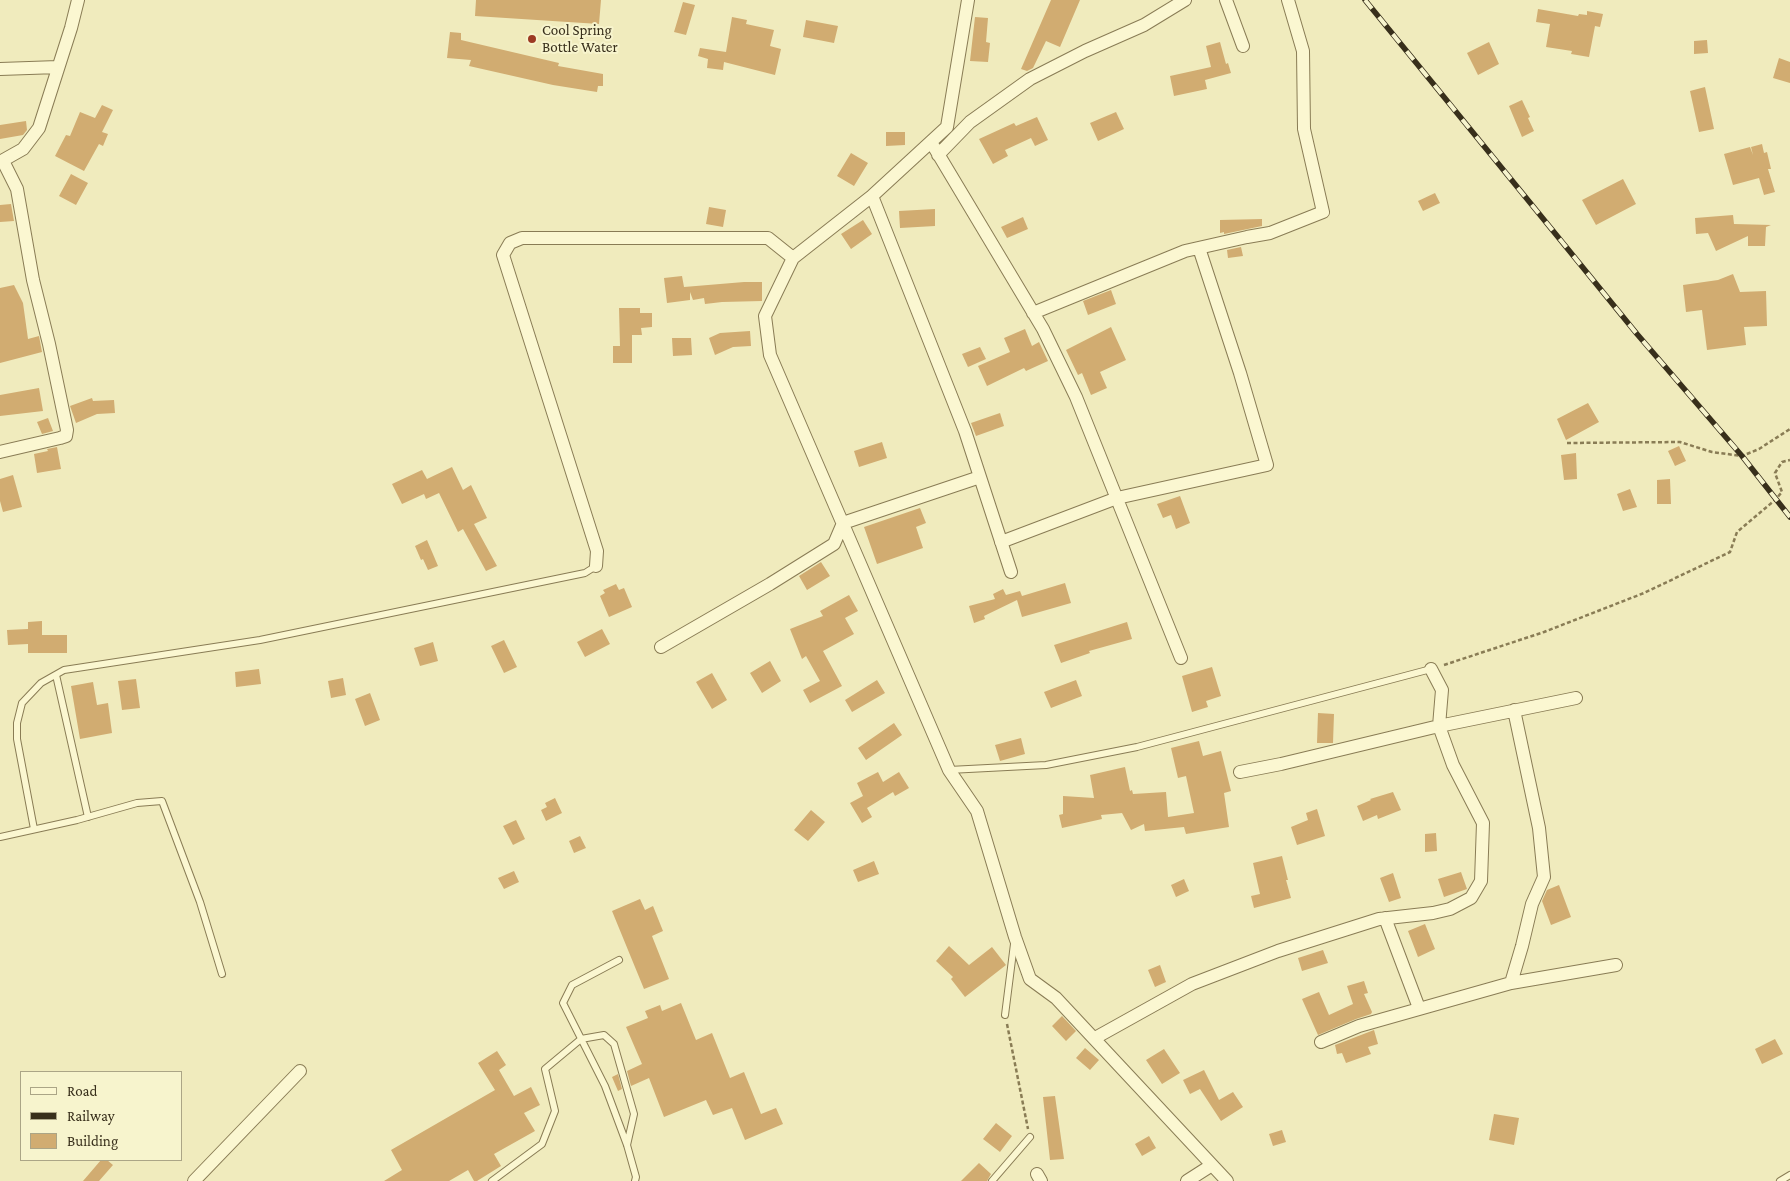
<!DOCTYPE html>
<style>
body{margin:0}
#map{position:relative;width:1790px;height:1181px;overflow:hidden;background:#f0ebbd;font-family:"Crimson Pro",serif}
canvas{display:block}
.legend{position:absolute;left:20px;top:1071px;width:162px;height:90px;box-sizing:border-box;background:#f7f4cd;border:1px solid #aba586;margin:0;padding:6px 9px;list-style:none;font-size:15px;color:#382f1b}
.legend li{display:flex;align-items:center;gap:10px;height:25px}
.legend b{width:25px;border:1px solid #aba586}
</style>
<div id="map">
<canvas width="1790" height="1181"></canvas>
<ul class="legend">
<li><b style="height:6px;background:#fbf7d1"></b>Road</li>
<li><b style="height:6px;background:#382f1b"></b>Railway</li>
<li><b style="height:14px;background:#d1ac71"></b>Building</li>
</ul>
</div>
<script>
const g = document.querySelector('canvas').getContext('2d');
g.lineJoin = 'round';
function paint(path, color) {
  g.fillStyle = color;
  g.fill(path, 'evenodd');
}
function shape(rows) {
  const path = new Path2D();
  for (const r of rows) {
    path.moveTo(r[0], r[1]);
    for (let i = 2; i < r.length; i += 2) path.lineTo(r[i], r[i + 1]);
  }
  return path;
}
function stroke(path, color, width, dash) {
  g.strokeStyle = color;
  g.lineWidth = width;
  g.lineCap = dash ? 'butt' : 'round';
  g.setLineDash(dash || []);
  g.stroke(path);
}
function label(font, color, halo, rows, align = 'center') {
  g.font = font + ' "Crimson Pro",serif';
  g.lineWidth = 4;
  g.setLineDash([]);
  g.textBaseline = 'middle';
  g.strokeStyle = halo;
  g.fillStyle = color;
  for (const [text, x, y, turn = 0] of rows) {
    g.save();
    g.translate(x, y);
    g.rotate((+turn || 0) * Math.PI / 180);
    g.textAlign = isNaN(turn) ? turn : align;
    if (halo) g.strokeText(text, 0, 0);
    g.fillText(text, 0, 0);
    g.restore();
  }
}
paint(shape([
 [476,0,601,0,599,24,475,16],
 [1051,0,1080,0,1060,47,1046,41,1033,68,1027,71,1021,69],
 [683,2,695,5,686,35,674,32],
 [1538,9,1578,16,1579,14,1587,15,1587,11,1603,14,1600,27,1595,26,1589,57,1571,54,1572,51,1546,47,1550,24,1536,22],
 [732,17,747,20,746,24,774,30,770,46,781,49,775,75,724,62,723,70,707,68,708,59,698,56,700,48,726,52],
 [975,17,988,18,986,42,990,43,988,62,970,61],
 [806,20,838,26,834,43,803,37],
 [450,32,461,33,461,40,559,63,558,66,603,74,603,86,598,86,597,92,553,85,469,66,471,60,447,58],
 [1707,40,1708,53,1694,54,1694,41],
 [1220,42,1226,64,1228,63,1231,73,1205,80,1207,89,1174,96,1170,76,1211,67,1206,46],
 [1489,42,1499,64,1478,75,1467,53],
 [1779,58,1790,62,1790,83,1773,78],
 [1705,87,1714,129,1699,132,1690,91],
 [1522,100,1530,117,1528,118,1534,131,1522,137,1509,106],
 [102,105,113,110,102,132,108,134,103,146,99,144,84,171,55,156,66,135,70,136,80,112,95,118],
 [1116,112,1124,129,1098,141,1090,123],
 [1037,117,1048,140,1035,146,1031,138,1005,150,1008,156,993,164,979,139,1014,123,1016,126],
 [26,121,27,130,23,135,0,139,0,125],
 [886,132,905,132,905,145,886,146],
 [1762,144,1764,153,1767,152,1771,169,1768,169,1775,192,1764,195,1759,178,1733,185,1724,154,1750,147,1753,155,1751,147],
 [851,153,868,163,854,186,837,176],
 [71,174,88,183,76,205,59,196],
 [1623,179,1636,204,1596,225,1582,200],
 [1435,193,1440,203,1423,211,1418,201],
 [11,204,14,221,0,222,0,205],
 [709,207,726,210,723,227,706,224],
 [935,209,935,226,900,228,899,211],
 [1733,215,1734,224,1771,225,1766,227,1765,246,1748,246,1748,236,1716,251,1708,233,1696,234,1695,218],
 [1023,217,1028,229,1007,238,1001,227],
 [1262,219,1262,226,1224,234,1224,232,1220,233,1220,220],
 [863,220,872,234,851,249,841,234],
 [1241,247,1243,256,1228,258,1227,250],
 [1733,274,1740,292,1766,291,1767,326,1744,327,1746,345,1707,350,1702,310,1686,312,1683,285,1718,280],
 [682,276,684,287,744,282,762,282,762,301,722,302,705,304,704,298,693,300,690,292,690,300,667,303,664,278],
 [14,285,23,303,28,339,39,336,42,352,0,363,0,288],
 [1111,290,1116,304,1088,315,1083,301],
 [619,308,640,308,640,313,652,313,652,327,641,328,642,335,632,335,632,363,613,363,613,346,620,346],
 [1111,327,1126,360,1100,372,1107,388,1091,395,1082,373,1078,375,1066,350],
 [1025,329,1032,346,1039,342,1048,361,1026,371,1024,368,987,386,978,366,1010,352,1004,338],
 [750,331,751,346,733,347,715,355,709,338,720,333],
 [672,338,691,338,692,355,673,356],
 [980,347,986,359,968,367,962,354],
 [39,388,43,411,0,416,0,395],
 [92,398,93,401,114,400,115,413,97,414,76,423,70,406],
 [1588,403,1599,422,1566,440,1557,419],
 [1000,413,1004,426,976,436,971,423],
 [48,418,53,431,42,434,37,422],
 [882,442,887,458,859,467,854,451],
 [1679,446,1686,461,1675,466,1668,451],
 [57,447,61,469,37,473,34,454,48,451,47,449],
 [1576,453,1577,479,1564,480,1561,455],
 [452,467,463,490,471,485,487,518,474,524,497,566,486,571,463,529,458,532,439,493,426,499,424,494,402,504,392,484,422,470,427,479],
 [13,475,22,507,3,512,0,501,0,479],
 [1670,479,1671,504,1657,504,1657,480],
 [1630,489,1637,507,1623,511,1617,494],
 [1180,496,1190,523,1176,529,1171,515,1163,518,1157,504],
 [920,508,926,523,916,527,923,548,877,564,864,527],
 [427,540,438,566,428,570,423,559,421,560,415,546],
 [821,562,830,576,807,590,799,576],
 [1065,583,1071,603,1022,617,1017,600,984,616,985,619,974,623,969,606,995,599,993,594,1003,589,1006,595,1020,591,1022,596],
 [616,584,619,590,624,588,632,607,609,617,600,596,605,593,603,590],
 [849,595,858,611,845,618,854,634,823,651,842,686,810,703,803,690,820,681,806,656,802,659,790,629,823,616,820,611],
 [42,621,42,635,67,635,67,653,28,653,28,644,8,645,7,630,28,629,28,622],
 [1127,622,1132,639,1089,651,1090,653,1061,663,1054,645],
 [602,629,610,644,585,657,577,642],
 [504,640,517,667,504,673,491,646],
 [433,642,438,661,420,666,414,648],
 [770,661,781,681,762,693,750,673],
 [1212,667,1221,696,1206,701,1208,707,1192,712,1182,676],
 [259,669,261,684,236,687,235,672],
 [712,673,727,700,712,709,696,682],
 [343,678,346,695,331,698,328,681],
 [136,679,140,708,122,710,118,681],
 [877,680,885,693,852,712,845,700],
 [1076,680,1082,696,1051,708,1044,692],
 [93,682,97,705,108,703,112,733,80,739,71,686],
 [370,693,380,720,365,726,355,699],
 [1318,713,1334,714,1333,743,1317,743],
 [894,723,902,735,866,760,858,748],
 [1021,738,1025,754,1000,761,995,745],
 [1199,741,1203,756,1221,751,1231,791,1224,793,1229,827,1186,834,1184,827,1145,831,1144,824,1131,830,1122,813,1101,815,1102,819,1062,828,1059,815,1063,814,1063,796,1094,798,1090,775,1125,767,1130,791,1132,790,1133,794,1166,792,1168,817,1194,813,1186,776,1178,778,1171,748],
 [878,772,883,782,899,772,909,788,895,796,893,792,867,808,872,817,862,823,850,803,863,796,857,783],
 [1393,792,1401,810,1378,819,1377,815,1363,821,1357,806,1371,800,1370,799],
 [555,798,562,813,546,821,541,810,547,807,545,803],
 [1317,809,1325,836,1297,845,1291,827,1308,820,1306,813],
 [811,810,825,822,808,841,794,830],
 [516,820,525,839,513,845,503,826],
 [1436,833,1437,851,1425,852,1425,834],
 [580,836,586,848,574,853,569,841],
 [1282,856,1288,880,1286,880,1291,898,1254,908,1251,896,1260,894,1253,863],
 [874,861,879,874,858,882,853,870],
 [514,871,519,882,504,889,498,878],
 [1461,872,1467,889,1444,897,1438,879],
 [1393,873,1401,898,1389,902,1380,878],
 [1184,879,1189,891,1176,897,1171,885],
 [1559,885,1571,917,1551,925,1542,901,1547,890],
 [640,899,645,910,653,906,663,931,652,936,669,979,644,989,612,911],
 [1425,924,1435,949,1418,957,1408,931],
 [949,946,969,965,992,947,1006,965,965,997,951,979,953,977,936,961],
 [1323,950,1328,963,1302,971,1298,958],
 [1160,965,1166,982,1155,987,1148,970],
 [1364,981,1368,993,1364,994,1372,1012,1371,1014,1356,1019,1318,1035,1302,999,1319,992,1329,1015,1353,1004,1347,986],
 [681,1003,696,1040,712,1033,730,1078,744,1072,761,1114,776,1108,783,1124,745,1140,732,1108,713,1115,706,1100,664,1117,649,1078,631,1086,627,1071,642,1064,626,1027,648,1018,645,1011,660,1005,662,1011],
 [1062,1016,1076,1031,1066,1041,1052,1026],
 [1374,1030,1378,1044,1368,1047,1371,1054,1346,1063,1342,1053,1337,1054,1335,1045],
 [1775,1039,1783,1054,1762,1064,1755,1049],
 [1085,1048,1099,1060,1090,1070,1076,1058],
 [1164,1049,1180,1073,1162,1084,1146,1060],
 [497,1051,506,1065,499,1070,514,1096,531,1087,540,1105,524,1113,535,1131,494,1154,501,1166,477,1181,474,1181,468,1170,449,1181,384,1181,402,1170,391,1150,495,1090,478,1063],
 [1204,1070,1219,1100,1233,1092,1243,1107,1221,1121,1200,1089,1190,1094,1183,1080],
 [618,1074,622,1089,618,1091,612,1077],
 [1055,1096,1064,1159,1050,1160,1043,1097],
 [1494,1114,1519,1118,1514,1145,1489,1140],
 [996,1123,1012,1136,1000,1152,983,1139],
 [1282,1130,1286,1142,1273,1146,1269,1134],
 [1149,1136,1156,1148,1142,1156,1135,1144],
 [101,1160,107,1160,113,1165,99,1181,83,1181],
 [979,1163,991,1174,987,1181,961,1181]
]), '#d1ac71');
const lane = shape([
 [56,675,88,817],
 [949,770,1046,765,1137,747,1431,669],
 [34,829,17,739,17,723,22,703,41,683,64,670,260,640,585,573,596,566],
 [0,837,77,820,137,803,162,801,200,902,222,974],
 [619,960,572,985,563,1003,605,1086,627,1145,636,1177,635,1181],
 [1005,1015,1014,944],
 [492,1181,542,1144,555,1111,545,1069,581,1039,604,1035,614,1044,634,1114,627,1145],
 [992,1181,1030,1137],
 [1780,1181,1790,1175]
]);
const street = shape([
 [968,0,947,127,872,196,793,258,765,316,770,355,949,770,977,811,1015,937,1030,979,1056,998,1227,1181],
 [1226,0,1243,46],
 [0,69,58,67],
 [931,142,1043,329,1076,397,1181,658],
 [938,155,970,122,1030,79,1085,51,1144,25,1185,0],
 [0,162,23,149,39,128,71,28,78,0],
 [872,196,965,431,1011,572],
 [1033,313,1185,251,1247,237,1270,233,1323,212,1304,129,1303,51,1288,0],
 [0,452,60,438,66,436,67,430,49,344,33,280,17,189,3,161],
 [1001,542,1117,498,1267,465,1240,373,1199,248],
 [596,566,597,551,503,255,510,243,522,238,768,238,793,258],
 [661,647,770,584,834,544,843,523,980,477],
 [1240,772,1281,764,1439,726,1576,698],
 [1385,918,1419,1008],
 [1511,983,1522,946,1532,904,1544,877,1539,828,1514,710],
 [1095,1038,1192,984,1278,951,1379,919,1433,913,1450,909,1471,898,1481,881,1483,823,1453,765,1439,726,1442,690,1431,669],
 [1321,1042,1359,1026,1511,983,1616,965],
 [1037,1174,1041,1181],
 [194,1181,300,1071],
 [1187,1181,1212,1165]
]);
stroke(lane, '#897c55', 8);
stroke(street, '#897c55', 14);
stroke(shape([
 [1567,443,1680,442,1712,452,1742,456,1759,449,1790,429],
 [1444,665,1544,632,1644,593,1730,552,1737,532,1775,500,1782,492,1775,473,1782,462,1790,460],
 [1007,1024,1028,1129]
]), '#897c55', 2.5, [4, 2.5]);
stroke(lane, '#fbf7d1', 6);
stroke(street, '#fbf7d1', 12);
const rail = shape([
 [1365,0,1637,334,1742,456,1790,517]
]);
stroke(rail, '#382f1b', 5.5);
stroke(rail, '#f7f4cd', 4, [11]);
for (const [x, y, r, color] of [
 [532,39,5,"#9c3922"]
]) {
  const dot = new Path2D();
  dot.arc(x, y, r, 0, 2 * Math.PI);
  g.fillStyle = color;
  g.fill(dot);
  stroke(dot, '#f7f4cd', 2);
}
label('15px', '#382f1b', '#f7f4cd', [
 ["Cool Spring",542,30],
 ["Bottle Water",542,47]
], 'left');
</script>
